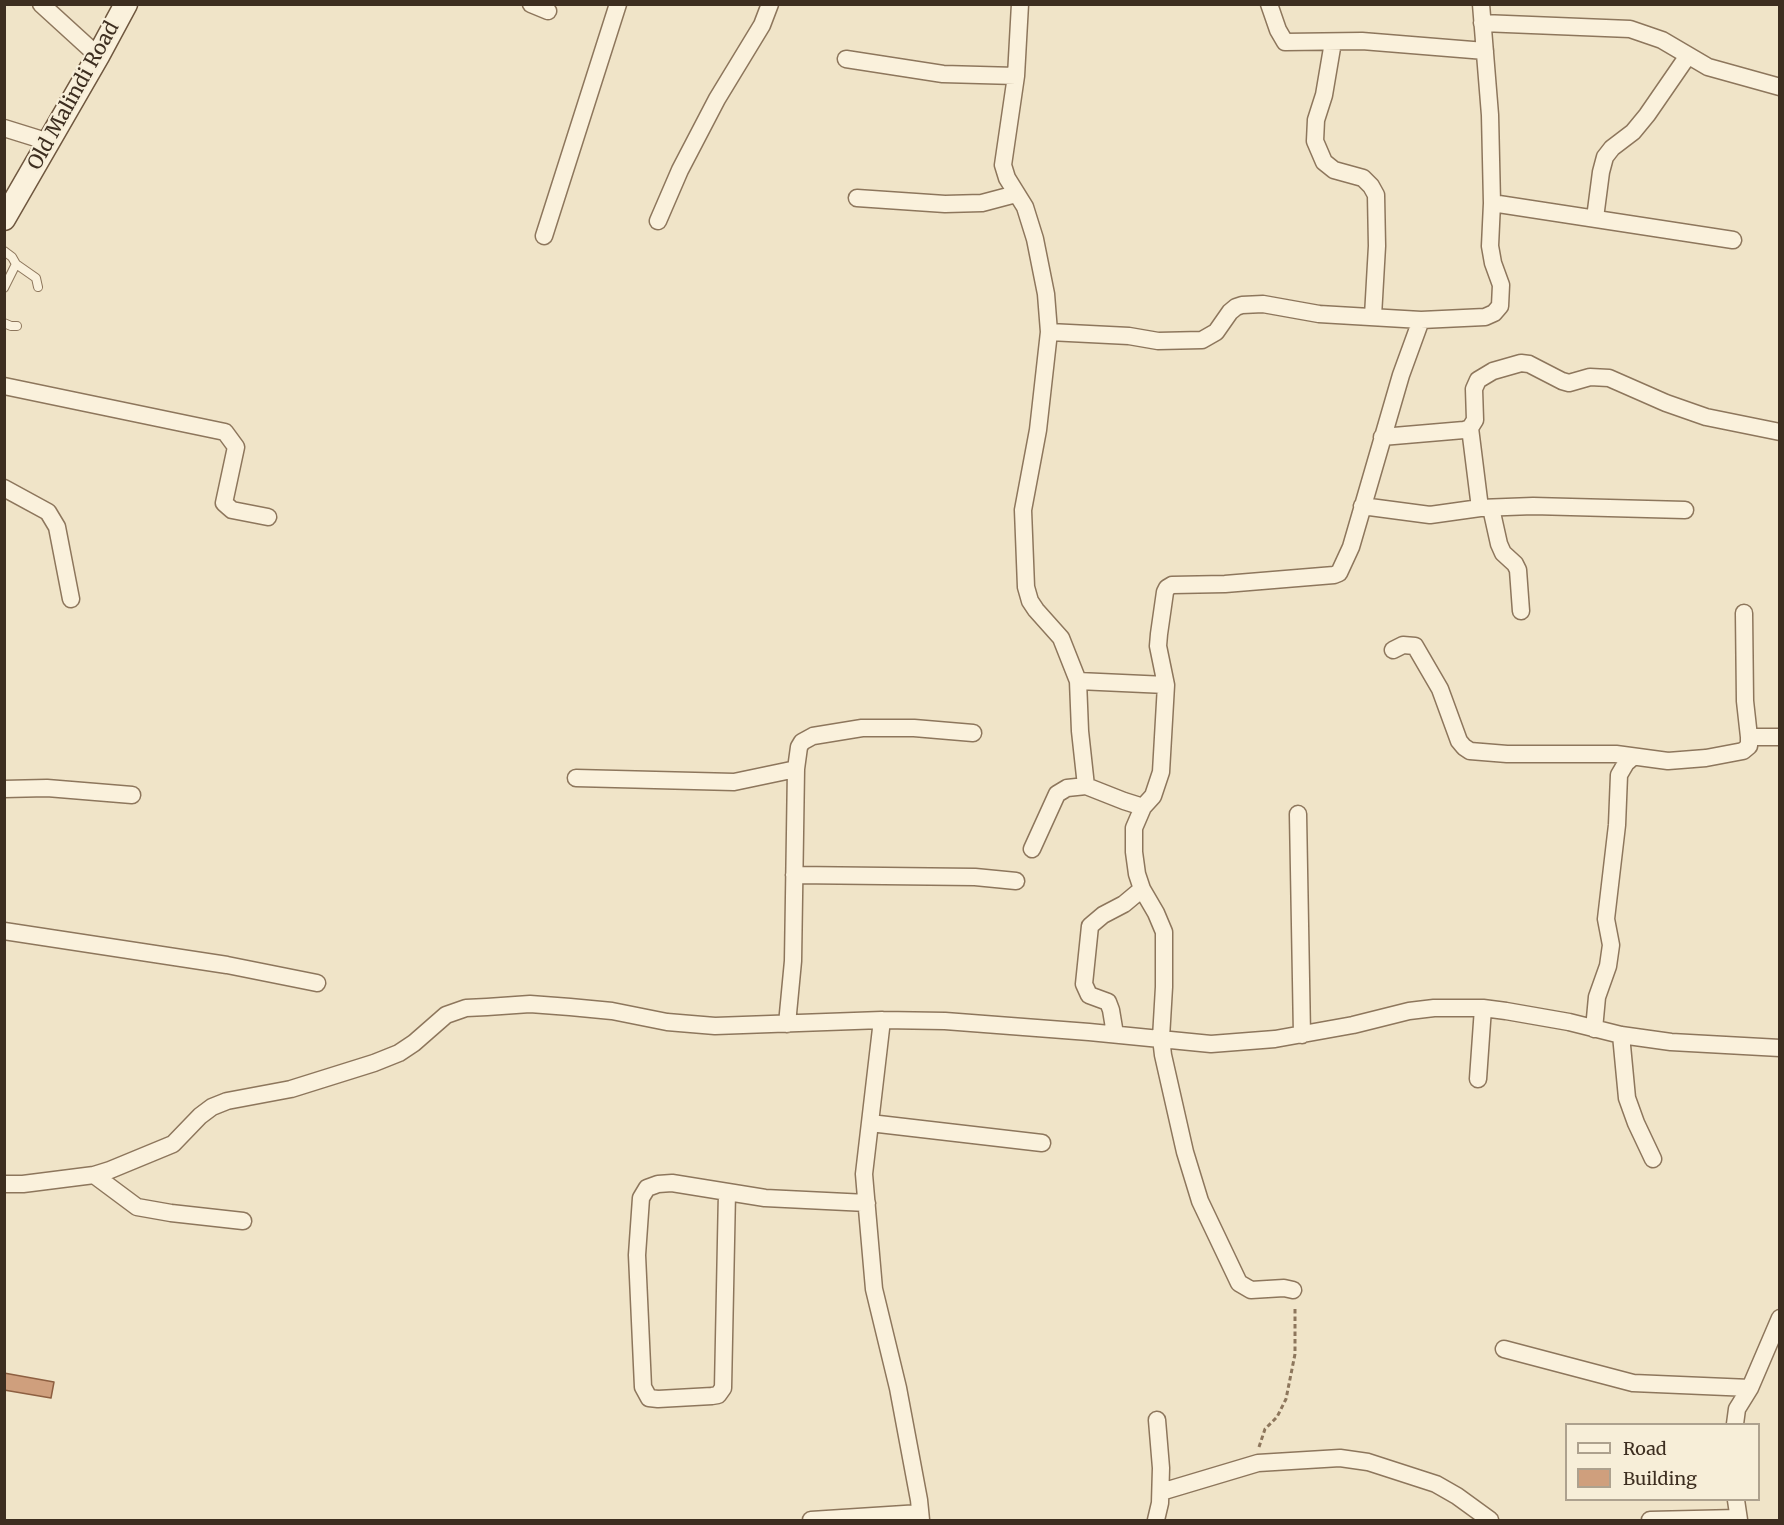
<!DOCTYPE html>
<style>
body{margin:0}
#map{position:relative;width:1784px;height:1525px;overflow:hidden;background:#f0e4c8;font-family:Merriweather,serif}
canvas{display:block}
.frame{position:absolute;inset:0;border:6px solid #3d2e20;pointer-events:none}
.legend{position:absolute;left:1565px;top:1423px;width:195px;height:78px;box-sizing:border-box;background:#f7eed8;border:2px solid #ada18e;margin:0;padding:8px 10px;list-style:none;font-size:18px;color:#3d2e20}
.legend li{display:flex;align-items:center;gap:12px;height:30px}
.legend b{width:30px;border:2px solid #ada18e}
</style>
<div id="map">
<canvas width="1784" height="1525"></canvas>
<div class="frame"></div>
<ul class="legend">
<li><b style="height:8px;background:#faf1dc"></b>Road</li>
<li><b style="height:16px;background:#cf9f7d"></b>Building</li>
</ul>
</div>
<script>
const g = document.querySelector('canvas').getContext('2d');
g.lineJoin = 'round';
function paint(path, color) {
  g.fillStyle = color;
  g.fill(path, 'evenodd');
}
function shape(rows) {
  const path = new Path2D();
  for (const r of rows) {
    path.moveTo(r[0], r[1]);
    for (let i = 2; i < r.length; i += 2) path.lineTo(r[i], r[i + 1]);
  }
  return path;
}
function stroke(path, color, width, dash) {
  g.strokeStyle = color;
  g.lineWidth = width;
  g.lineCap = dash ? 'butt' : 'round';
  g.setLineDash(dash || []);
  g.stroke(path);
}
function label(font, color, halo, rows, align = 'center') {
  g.font = font + ' Merriweather,serif';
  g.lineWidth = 4.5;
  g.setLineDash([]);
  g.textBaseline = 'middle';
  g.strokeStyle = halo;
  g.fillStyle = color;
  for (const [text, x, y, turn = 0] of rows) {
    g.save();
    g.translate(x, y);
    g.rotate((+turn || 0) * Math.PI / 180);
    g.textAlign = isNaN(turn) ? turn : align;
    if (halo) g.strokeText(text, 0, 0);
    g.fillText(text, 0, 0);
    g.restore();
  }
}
const building = shape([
 [4,1373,54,1382,51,1398,4,1390,4,1373]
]);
paint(building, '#cf9f7d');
stroke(building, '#8d5f41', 1.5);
const service = shape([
 [4,251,12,257,16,264,4,288],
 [16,264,36,278,38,287],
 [4,323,11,326,17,326]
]);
const minor = shape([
 [41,4,98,56],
 [531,4,548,11],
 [1020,4,1016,76,1003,165,1007,178,1025,207,1035,239,1046,294,1049,332,1038,430,1023,510,1026,587,1030,601,1036,610,1061,638,1078,681,1080,731,1086,786,1067,788,1057,794,1032,849],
 [1269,4,1278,30,1285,42,1362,41,1485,51],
 [1482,23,1630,29,1662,40,1708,67,1780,87],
 [1333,42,1324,95,1316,120,1315,141,1324,162,1334,170,1363,178,1371,186,1376,195,1377,246,1373,316],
 [846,59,943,74,1016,76],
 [4,128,49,142],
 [857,198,945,204,982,203,1016,194],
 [1492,203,1733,240],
 [1595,218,1601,172,1605,157,1612,148,1633,132,1647,115,1687,57],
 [658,221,680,170,717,99,762,25,770,4],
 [544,236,618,4],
 [1049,332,1129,336,1158,341,1202,340,1216,332,1230,312,1236,307,1242,305,1263,304,1319,314,1421,320,1485,317,1494,313,1500,306,1501,285,1493,263,1490,246,1492,203,1490,115,1481,4],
 [4,386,225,432,236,447,224,503,232,510,268,517],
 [1470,428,1480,508],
 [1382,437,1464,430,1470,428,1475,420,1474,389,1478,380,1493,371,1521,363,1529,364,1562,381,1569,383,1590,377,1609,378,1666,403,1706,417,1780,432],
 [4,488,48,512,57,527,71,599],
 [1362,506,1430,515,1480,508,1533,506,1685,510],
 [1491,508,1499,544,1503,553,1515,564,1518,570,1521,611],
 [1744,613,1745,701,1749,737],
 [1393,650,1403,645,1415,646,1440,689,1459,741,1464,747,1470,751,1507,754,1616,754,1668,761,1706,758,1743,751,1749,746,1749,737,1780,737],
 [1078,681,1166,685],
 [576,778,734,782,796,769],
 [1086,786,1124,801,1143,807],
 [4,789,47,788,132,795],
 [1298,814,1302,1035],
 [794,875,975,877,1016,881],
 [4,931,227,965,317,983],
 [882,1020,864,1174,865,1186,874,1289,898,1388,919,1500,921,1520],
 [787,1024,793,961,796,769,799,747,802,742,813,736,862,728,914,728,973,733],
 [1594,1029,1597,997,1608,966,1611,945,1606,919,1617,825,1619,775,1626,763,1633,757],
 [1115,1034,1111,1010,1108,1002,1089,995,1084,984,1090,926,1103,915,1124,904,1142,889],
 [1621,1035,1627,1098,1636,1123,1653,1159],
 [1478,1079,1483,1008],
 [870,1123,1042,1143],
 [94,1175,137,1207,171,1213,243,1221],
 [4,1184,23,1184,94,1175,110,1170,173,1144,200,1116,212,1107,227,1101,291,1089,374,1063,399,1053,414,1043,446,1015,466,1008,487,1007,530,1004,570,1007,612,1011,667,1022,715,1026,882,1020,945,1021,1089,1032,1211,1044,1275,1039,1353,1025,1409,1011,1434,1008,1483,1008,1506,1011,1569,1022,1621,1035,1671,1042,1780,1048],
 [727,1192,723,1388,718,1395,712,1396,658,1399,649,1398,643,1387,637,1255,641,1198,647,1188,658,1184,672,1183,765,1198,867,1203],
 [1293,1290,1284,1288,1251,1290,1239,1283,1200,1201,1185,1152,1163,1055,1161,1038,1164,987,1164,932,1156,913,1142,889,1137,874,1134,852,1134,828,1143,807,1153,796,1161,772,1166,685,1158,646,1159,634,1165,592,1167,588,1172,585,1225,584,1334,575,1339,573,1351,547,1401,375,1421,320],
 [1504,1349,1633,1383,1750,1388],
 [1735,1424,1737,1409,1750,1388,1780,1318],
 [1161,1492,1258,1463,1340,1458,1368,1462,1436,1484,1457,1496,1490,1520],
 [1736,1500,1739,1520],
 [811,1520,920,1513],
 [1156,1520,1160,1503,1161,1468,1157,1420],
 [1650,1520,1738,1518]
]);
const secondary = shape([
 [4,219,98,56,126,4]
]);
stroke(service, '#8d765c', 10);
stroke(minor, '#8d765c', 19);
stroke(secondary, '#6f573f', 25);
stroke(shape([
 [1259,1447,1265,1429,1277,1417,1286,1399,1295,1354,1295,1306]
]), '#8d765c', 3, [4.5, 3]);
stroke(service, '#faf1dc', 8);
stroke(minor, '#faf1dc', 16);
stroke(secondary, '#faf1dc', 22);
label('20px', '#3d2e20', '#f7eed8', [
 ["Old Malindi Road",74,96,-61]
]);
</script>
